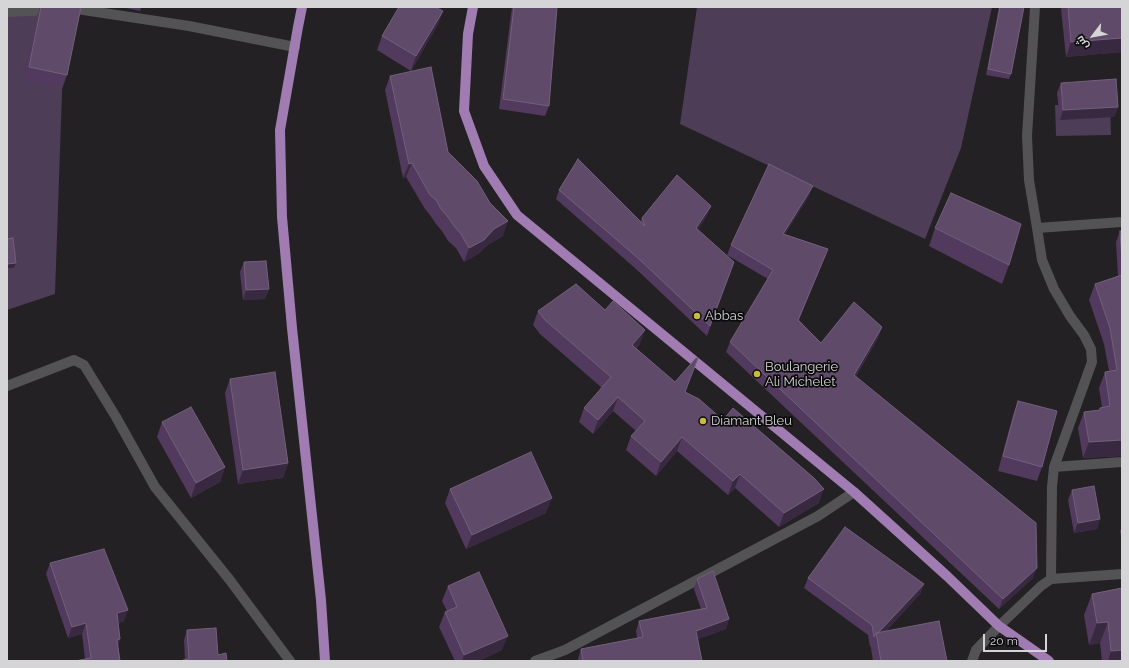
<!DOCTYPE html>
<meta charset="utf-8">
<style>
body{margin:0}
#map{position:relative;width:1129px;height:668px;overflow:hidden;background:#232123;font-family:Raleway,Cairo,sans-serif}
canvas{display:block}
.frame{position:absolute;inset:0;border:8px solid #d5d4d6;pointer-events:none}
.north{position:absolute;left:1073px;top:16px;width:40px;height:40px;-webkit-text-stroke:3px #0c0b0c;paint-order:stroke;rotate:238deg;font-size:11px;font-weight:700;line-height:16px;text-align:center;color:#d5d4d6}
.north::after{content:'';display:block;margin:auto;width:14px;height:18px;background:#d5d4d6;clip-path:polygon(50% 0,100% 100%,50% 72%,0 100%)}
.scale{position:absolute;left:983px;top:634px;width:64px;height:18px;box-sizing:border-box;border:2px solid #d5d4d6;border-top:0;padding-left:5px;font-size:12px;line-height:14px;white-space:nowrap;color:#d5d4d6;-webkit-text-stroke:3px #0c0b0c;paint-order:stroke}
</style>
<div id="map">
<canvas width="1129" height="668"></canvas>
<div class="frame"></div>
<div class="north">ش</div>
<div class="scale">20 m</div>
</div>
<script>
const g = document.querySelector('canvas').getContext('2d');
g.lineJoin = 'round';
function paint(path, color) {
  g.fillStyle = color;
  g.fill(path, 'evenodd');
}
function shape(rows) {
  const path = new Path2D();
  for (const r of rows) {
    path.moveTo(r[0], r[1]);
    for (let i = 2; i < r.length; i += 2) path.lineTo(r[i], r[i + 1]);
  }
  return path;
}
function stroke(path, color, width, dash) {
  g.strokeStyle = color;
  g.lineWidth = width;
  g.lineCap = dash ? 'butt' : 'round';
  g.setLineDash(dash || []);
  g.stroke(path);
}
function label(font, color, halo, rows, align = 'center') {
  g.font = font + ' Raleway,sans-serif';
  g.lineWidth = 3.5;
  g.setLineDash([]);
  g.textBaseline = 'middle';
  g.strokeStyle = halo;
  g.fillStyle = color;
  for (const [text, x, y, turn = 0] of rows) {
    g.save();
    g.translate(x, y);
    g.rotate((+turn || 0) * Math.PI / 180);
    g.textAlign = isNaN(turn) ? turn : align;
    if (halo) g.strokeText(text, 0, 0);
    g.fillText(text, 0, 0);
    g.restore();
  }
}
paint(shape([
 [7,7,65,7,55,294,7,310],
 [697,7,992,7,961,148,925,239,680,124],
 [1110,104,1111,135,1056,136,1055,105]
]), '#4d3d57');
stroke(shape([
 [1035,7,1027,136,1029,180,1037,228],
 [7,12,77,9,189,26,295,47],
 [7,386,74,360,84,365,116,417,155,487,229,579,290,661],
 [1054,467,1122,462],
 [1051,579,1122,574],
 [535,661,565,650,818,516,854,492],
 [972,661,976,650,999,626,1041,586,1051,579,1052,487,1054,467,1092,362,1091,349,1084,335,1070,316,1054,289,1042,260,1037,228,1122,222]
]), '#535254', 10);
stroke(shape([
 [302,7,298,27,280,130,282,217,292,328,321,600,325,661],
 [473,7,468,34,464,111,484,166,517,215,854,492,947,576,999,626,1049,661]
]), '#a07cb3', 10);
paint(shape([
 [40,7,81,7,67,75,62,89,23,81,37,17],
 [122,7,141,7,140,11],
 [512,7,557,7,549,106,545,116,499,109],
 [999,7,1024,7,1011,74,1009,79,986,75],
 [1062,7,1122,7,1122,52,1066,57,1061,9],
 [443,11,437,26,411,71,377,50,382,36],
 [390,76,448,152,503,236,489,244,478,254,464,262,456,248,448,241,442,231,436,224,430,215,425,209,406,177,403,178,385,90],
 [1061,83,1118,107,1114,117,1060,120,1057,93],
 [559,190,641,221,642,218,711,206,707,215,698,230,734,262,707,336,636,269,556,199],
 [809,196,785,234,828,249,799,320,821,343,882,327,878,338,856,376,1033,578,999,609,726,352,730,342,768,279,727,255,731,245],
 [935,228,1009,265,1002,284,929,246],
 [1120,231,1122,231,1122,456,1083,458,1078,428,1084,412,1099,410,1100,408,1102,407,1099,388,1105,372,1109,371,1104,344,1089,300,1095,284,1118,276,1116,242],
 [244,262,269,289,265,299,243,300,240,272],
 [538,311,640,344,636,349,685,392,819,503,779,527,735,488,728,495,677,451,656,476,626,450,631,436,636,431,613,411,593,434,579,422,584,408,602,388,540,334,533,325],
 [230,379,288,463,283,478,238,484,225,393],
 [1018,401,1042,467,1037,481,998,471,1013,415],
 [162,422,225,467,220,482,191,498,157,437],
 [450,489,546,513,466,549,445,503],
 [1072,490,1100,519,1097,529,1074,533,1068,500],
 [1122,526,1122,543,1120,531],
 [50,563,124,621,118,623,120,639,118,646,120,661,85,659,82,634,68,638,46,574],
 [808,578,924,584,920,594,885,632,947,661,873,661,871,648,871,646,870,647,868,635,804,588],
 [697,579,729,619,726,629,698,639,702,661,578,661,578,659,581,649,637,638,636,631,639,621,701,609,694,589],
 [448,586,502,650,479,661,455,661,439,627,445,612,447,611,442,601],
 [1122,588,1122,661,1102,661,1100,643,1089,645,1084,615,1092,594],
 [187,630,218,655,227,661,183,661,183,660,185,660,184,640]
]), '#513a5d');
paint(shape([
 [443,11,437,26,411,71,416,56],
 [1122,38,1122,52,1066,57,1071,42],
 [1118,107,1114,117,1060,120,1063,110],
 [412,163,406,177,403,178,409,164],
 [813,186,809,196,779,244,783,234],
 [711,206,707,215,693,238,696,228],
 [508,221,503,236,489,244,478,254,464,262,469,248,494,229],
 [828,249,824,259,794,330,798,320],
 [16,263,14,268,7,268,7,264],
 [269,289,265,299,243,300,246,290],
 [882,327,878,338,850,385,854,375],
 [645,330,640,344,627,359,632,345],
 [618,397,613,411,593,434,598,420],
 [682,437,677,451,656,476,661,462],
 [1122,440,1122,456,1083,458,1089,442],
 [288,463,283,478,238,484,243,470],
 [225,467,220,482,191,498,196,483],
 [740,474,735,488,728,495,733,481],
 [824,489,819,503,779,527,784,513],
 [552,498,546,513,466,549,472,535],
 [1100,519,1097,529,1074,533,1078,523],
 [1037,568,1033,578,999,609,1003,599],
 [924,584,920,594,877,640,876,635],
 [128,610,124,621,113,624,117,613],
 [729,619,726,629,693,641,696,631],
 [1108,622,1100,643,1089,645,1097,623],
 [86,623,82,634,68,638,72,627],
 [508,636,502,650,479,661,462,661,464,655],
 [120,639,116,650,117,640],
 [1122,650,1122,661,1108,661,1111,651]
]), '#392940');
const building = shape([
 [41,7,81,7,67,75,29,67,41,7],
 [399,7,435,7,443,11,416,56,382,36,399,7],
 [514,7,557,7,549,106,503,99,514,7],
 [1000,7,1024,7,1011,74,988,69,1000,7],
 [1068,7,1122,7,1122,38,1071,42,1068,7],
 [431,67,448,152,477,181,490,203,508,221,494,229,484,240,469,248,461,234,454,226,448,217,441,209,436,200,430,195,412,163,409,164,390,76,431,67],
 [1116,79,1118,107,1063,110,1061,83,1116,79],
 [578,159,645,226,642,218,677,175,711,206,696,228,734,262,710,326,639,259,559,190,578,159],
 [769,164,813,186,783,234,828,249,798,320,821,343,854,302,882,327,854,375,1036,523,1037,568,1003,599,730,342,773,270,731,245,769,164],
 [951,193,1021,224,1009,265,935,228,951,193],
 [1120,231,1122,231,1122,260,1120,231],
 [13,238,16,263,7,264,7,239,13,238],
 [266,261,269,289,246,290,244,262,266,261],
 [1122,275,1122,440,1089,442,1084,412,1100,410,1100,408,1110,406,1105,372,1117,370,1110,328,1095,284,1122,275],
 [576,284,605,310,613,301,645,330,632,345,675,382,696,358,698,358,685,392,699,399,723,420,733,408,814,478,824,489,784,513,740,474,733,481,682,437,661,462,631,436,645,421,618,397,598,420,584,408,611,377,545,320,538,311,576,284],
 [275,372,288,463,243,470,230,379,275,372],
 [1018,401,1057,411,1042,467,1003,456,1018,401],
 [191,407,225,467,196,483,162,422,191,407],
 [531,452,552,498,472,535,450,489,531,452],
 [1094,486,1100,519,1078,523,1072,490,1094,486],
 [845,527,924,584,878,633,876,633,874,637,872,625,808,578,845,527],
 [104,549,128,610,117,613,120,639,117,640,120,661,75,661,91,658,86,623,72,627,50,563,104,549],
 [713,571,729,619,696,631,702,661,583,661,581,649,643,637,639,621,707,608,697,579,713,571],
 [479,572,508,636,464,655,445,612,457,607,448,586,479,572],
 [1122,588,1122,650,1111,651,1108,622,1097,623,1092,594,1122,588],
 [939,621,947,661,881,661,876,633,939,621],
 [216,628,218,655,226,653,227,661,183,661,183,660,189,659,187,630,216,628]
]);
paint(building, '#5f4a6a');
stroke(building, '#72607b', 1);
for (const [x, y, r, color] of [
 [697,316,4,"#c9bb3a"],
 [757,374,4,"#c9bb3a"],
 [703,421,4,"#c9bb3a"]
]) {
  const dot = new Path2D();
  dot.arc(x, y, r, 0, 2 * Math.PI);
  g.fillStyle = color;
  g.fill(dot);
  stroke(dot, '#0c0b0c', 1.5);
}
label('13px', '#d5d4d6', '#0c0b0c', [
 ["Abbas",705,316],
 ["Boulangerie",765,367],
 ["Ali Michelet",765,382],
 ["Diamant Bleu",711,421]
], 'left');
</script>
